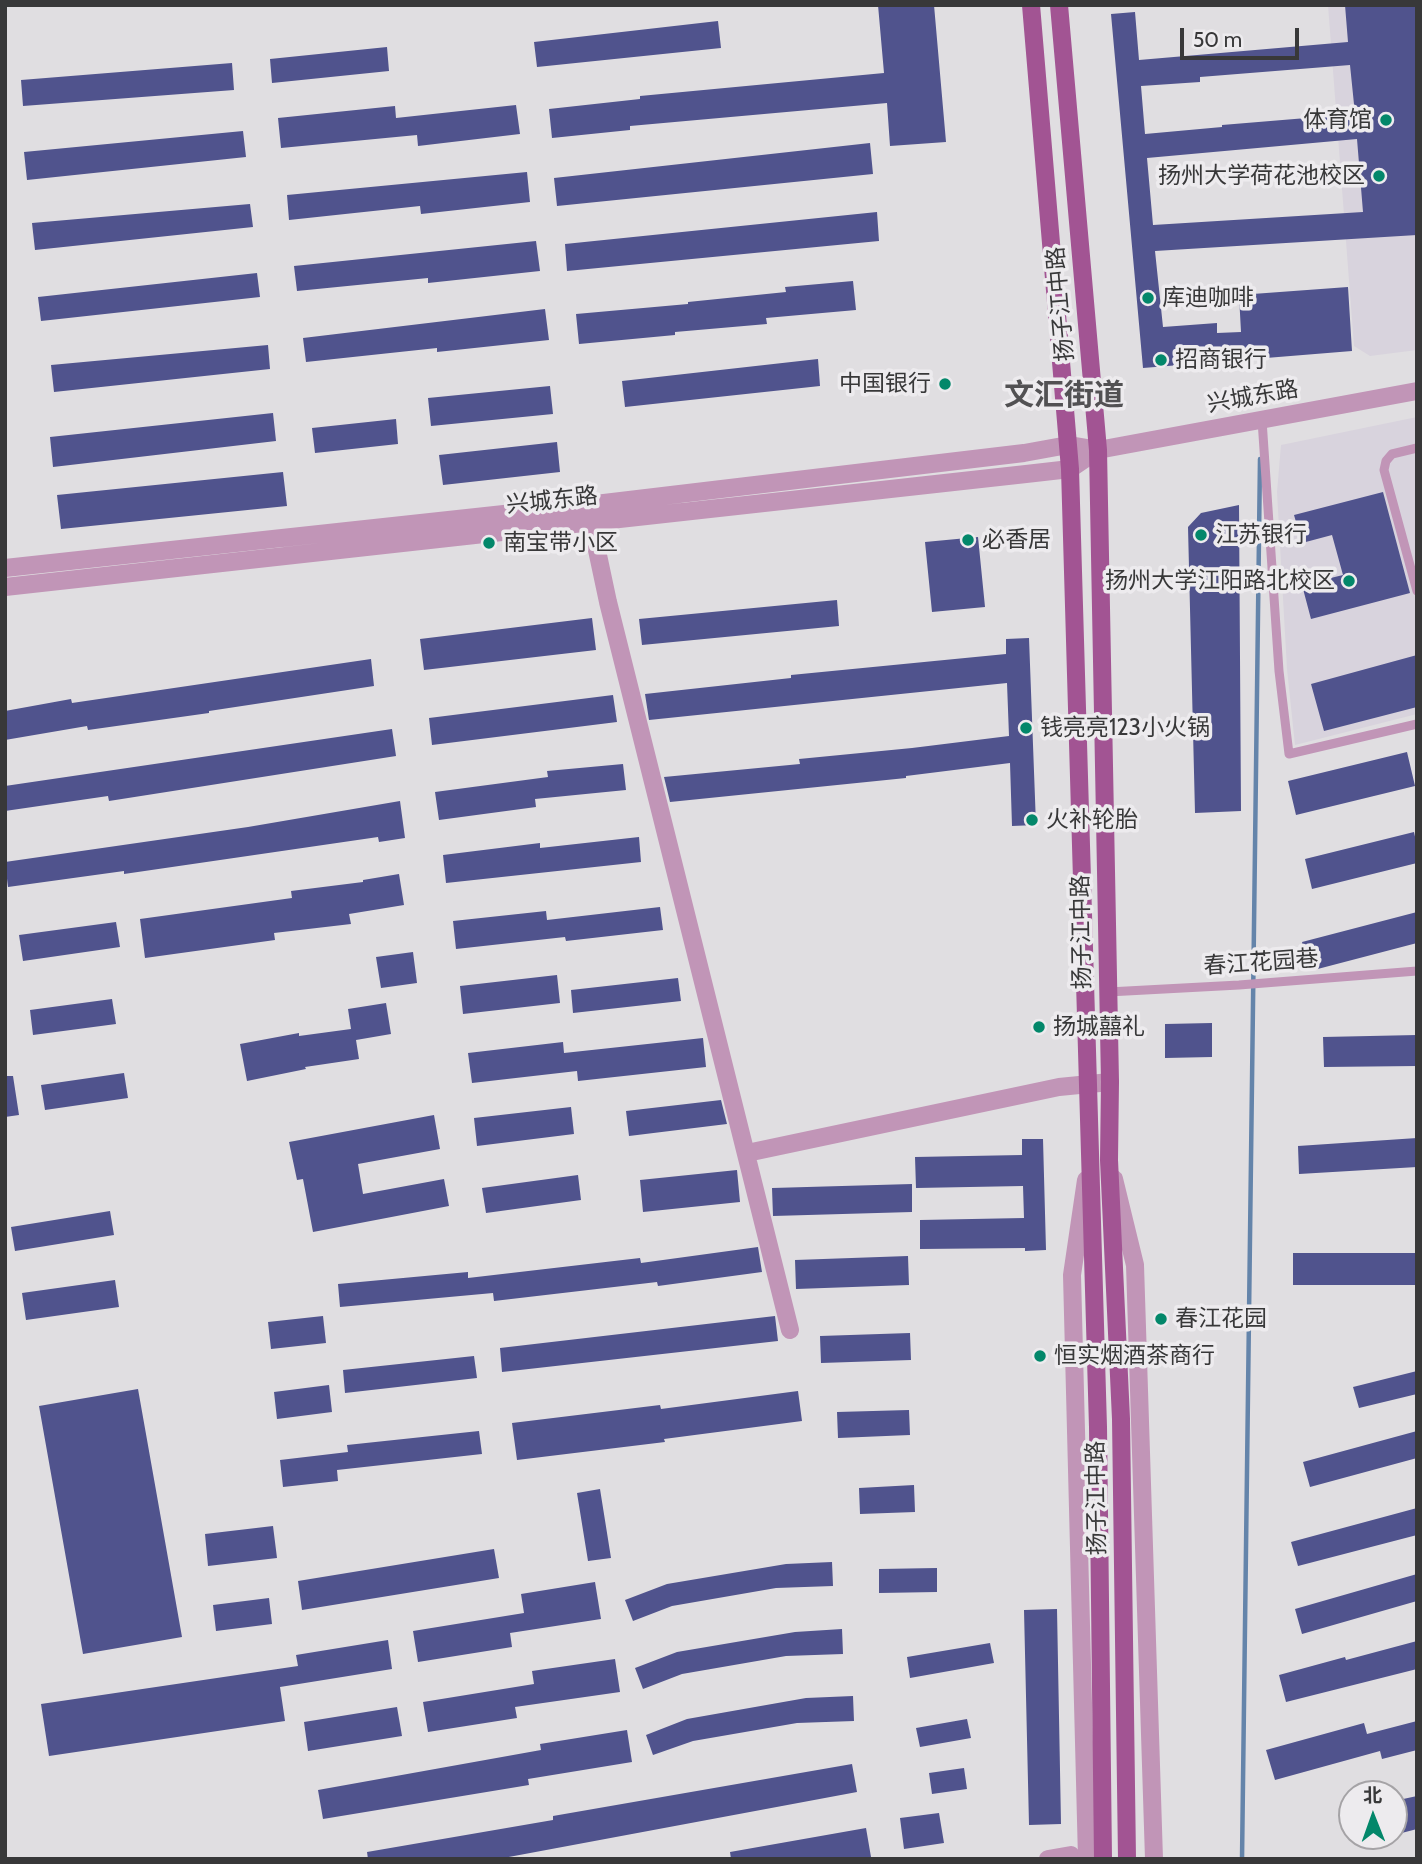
<!DOCTYPE html>
<meta charset="utf-8">
<style>
body{margin:0}
#map{position:relative;width:1422px;height:1864px;overflow:hidden;background:#e0dee1;font-family:Cabin,"Noto Sans SC",sans-serif}
canvas{display:block}
.frame{position:absolute;inset:0;border:7px solid #383839;pointer-events:none}
.north{position:absolute;left:1338px;top:1780px;width:70px;height:70px;box-sizing:border-box;background:#edebee;border:2px solid #a5a3a6;border-radius:50%;rotate:359deg;font-size:19px;font-weight:700;line-height:28px;text-align:center;color:#383839}
.north::after{content:'';display:block;margin:auto;width:24px;height:32px;background:#03876a;clip-path:polygon(50% 0,100% 100%,50% 72%,0 100%)}
.scale{position:absolute;left:1180px;top:28px;width:119px;height:32px;box-sizing:border-box;border:4px solid #383839;border-top:0;padding-left:9px;font-size:21px;line-height:24px;white-space:nowrap;color:#383839;-webkit-text-stroke:5px #edebee;paint-order:stroke}
</style>
<div id="map">
<canvas width="1422" height="1864"></canvas>
<div class="frame"></div>
<div class="north">北</div>
<div class="scale">50 m</div>
</div>
<script>
const g = document.querySelector('canvas').getContext('2d');
g.lineJoin = 'round';
function paint(path, color) {
  g.fillStyle = color;
  g.fill(path, 'evenodd');
}
function shape(rows) {
  const path = new Path2D();
  for (const r of rows) {
    path.moveTo(r[0], r[1]);
    for (let i = 2; i < r.length; i += 2) path.lineTo(r[i], r[i + 1]);
  }
  return path;
}
function stroke(path, color, width, dash) {
  g.strokeStyle = color;
  g.lineWidth = width;
  g.lineCap = dash ? 'butt' : 'round';
  g.setLineDash(dash || []);
  g.stroke(path);
}
function label(font, color, halo, rows, align = 'center') {
  g.font = font + ' Cabin,"Noto Sans SC",sans-serif';
  g.lineWidth = 7;
  g.setLineDash([]);
  g.textBaseline = 'middle';
  g.strokeStyle = halo;
  g.fillStyle = color;
  for (const [text, x, y, turn = 0] of rows) {
    g.save();
    g.translate(x, y);
    g.rotate((+turn || 0) * Math.PI / 180);
    g.textAlign = isNaN(turn) ? turn : align;
    if (halo) g.strokeText(text, 0, 0);
    g.fillText(text, 0, 0);
    g.restore();
  }
}
paint(shape([
 [1328,5,1417,5,1417,350,1370,356,1354,346],
 [1417,417,1417,714,1295,745,1287,669,1277,492,1281,445]
]), '#d8d3dd');
stroke(shape([
 [1242,1859,1260,459]
]), '#6484aa', 4.5);
paint(shape([
 [878,5,934,5,946,142,890,146,887,103,630,126,630,130,552,138,549,109,640,99,640,96,884,73],
 [1345,5,1417,5,1417,235,1155,251,1163,327,1217,323,1217,333,1241,332,1239,295,1348,287,1352,351,1143,368,1111,14,1135,12,1139,60,1348,42],
 [1350,65,1355,114,1222,125,1222,127,1145,134,1141,86,1200,82,1200,77],
 [1357,139,1363,212,1153,225,1147,158],
 [718,21,721,48,537,67,534,42],
 [387,47,389,71,272,83,270,59],
 [232,63,234,90,23,106,21,80],
 [516,105,520,134,418,146,417,135,281,148,278,118,395,106,396,118],
 [243,131,246,157,27,180,24,152],
 [870,143,873,174,557,206,554,178],
 [527,172,530,202,421,214,420,206,289,220,287,195],
 [250,204,253,227,35,250,32,223],
 [877,212,879,241,567,271,565,244],
 [536,241,540,271,428,283,428,278,297,291,294,266],
 [257,273,260,297,41,321,38,297],
 [853,281,856,310,766,318,767,324,675,332,675,335,579,344,576,314,688,304,688,302,786,292,785,287],
 [545,309,549,340,437,352,437,348,306,362,303,338],
 [268,345,270,369,54,392,51,365],
 [818,359,820,386,625,407,622,381],
 [550,386,553,414,431,426,428,398],
 [273,413,276,441,53,467,50,437],
 [396,419,398,444,315,453,312,428],
 [557,442,560,472,443,485,439,455],
 [283,472,287,506,61,529,57,495],
 [1383,492,1410,593,1311,619,1302,585,1343,575,1332,535,1302,543,1294,515],
 [1239,505,1241,811,1195,813,1188,527,1201,513],
 [978,537,985,607,932,612,925,542],
 [837,600,839,626,642,645,639,619],
 [592,618,596,650,424,670,420,639],
 [1029,638,1036,825,1012,826,1010,763,906,776,906,778,670,802,664,777,800,764,799,759,912,748,1009,736,1007,683,649,720,645,694,791,678,791,675,1006,654,1006,639],
 [1417,655,1417,707,1324,731,1311,684],
 [371,659,374,686,209,711,209,713,88,730,87,726,5,740,5,711,71,699,72,703],
 [613,695,617,722,432,745,429,718],
 [392,729,396,756,109,801,108,796,5,811,5,786],
 [1407,752,1415,786,1296,815,1288,781],
 [623,764,626,790,535,799,536,807,439,820,435,792,548,777,547,771],
 [400,801,405,838,379,842,378,837,124,874,124,871,8,887,5,862,248,827],
 [1414,832,1417,846,1417,863,1312,889,1305,859],
 [639,837,641,862,446,883,443,855,540,843,540,848],
 [399,874,404,905,349,914,351,924,274,933,275,940,145,958,140,919,292,898,291,891,363,882,363,880],
 [660,907,663,930,566,941,565,937,456,949,453,921,546,911,547,920],
 [1417,912,1417,943,1310,971,1302,942],
 [116,922,120,947,23,961,19,935],
 [413,952,417,983,381,988,376,957],
 [557,975,560,1003,463,1014,460,986],
 [678,978,681,1001,573,1013,571,990],
 [112,999,116,1024,33,1035,30,1010],
 [386,1003,391,1034,356,1040,359,1059,305,1067,306,1069,247,1081,240,1044,299,1033,299,1036,351,1029,348,1009],
 [1212,1023,1212,1057,1165,1058,1165,1024],
 [1417,1035,1417,1066,1324,1067,1323,1037],
 [703,1038,706,1067,578,1081,577,1071,472,1083,468,1053,563,1042,564,1053],
 [124,1073,128,1098,45,1110,41,1085],
 [5,1076,13,1076,19,1115,5,1117],
 [721,1100,727,1124,629,1136,626,1111],
 [571,1107,574,1134,477,1146,474,1118],
 [434,1115,440,1149,358,1164,363,1194,444,1179,449,1206,313,1232,303,1179,297,1180,289,1142],
 [1417,1138,1417,1167,1299,1174,1298,1146],
 [1022,1139,1043,1139,1046,1250,1025,1251,1025,1248,920,1249,920,1220,1024,1218,1023,1186,916,1188,915,1157,1022,1155],
 [737,1170,740,1202,643,1212,640,1180],
 [578,1175,581,1200,486,1213,482,1188],
 [912,1184,912,1212,773,1216,772,1188],
 [110,1211,114,1235,15,1251,11,1227],
 [758,1247,762,1272,658,1286,657,1282,494,1301,493,1293,340,1307,338,1284,468,1272,468,1278,640,1258,641,1263],
 [1293,1253,1417,1253,1417,1285,1293,1285],
 [908,1256,909,1285,796,1289,795,1260],
 [115,1280,119,1307,26,1320,22,1293],
 [323,1316,326,1343,271,1349,268,1322],
 [775,1316,778,1341,502,1372,500,1348],
 [910,1333,911,1360,821,1363,820,1336],
 [474,1356,477,1378,345,1393,343,1370],
 [1417,1371,1417,1394,1359,1408,1353,1387],
 [329,1385,332,1412,277,1419,274,1392],
 [138,1389,182,1637,83,1654,39,1406],
 [798,1391,802,1421,664,1439,665,1442,517,1460,512,1423,660,1405,661,1409],
 [909,1410,910,1435,838,1438,837,1412],
 [479,1431,482,1454,337,1470,338,1481,283,1487,280,1460,348,1452,347,1445],
 [1417,1431,1417,1458,1310,1487,1303,1462],
 [914,1485,915,1512,860,1514,859,1488],
 [600,1489,611,1558,588,1561,577,1493],
 [1417,1508,1417,1535,1298,1566,1291,1542],
 [273,1526,277,1558,208,1566,205,1534],
 [494,1549,499,1578,302,1610,298,1581],
 [832,1562,833,1586,776,1588,672,1606,633,1621,625,1600,667,1584,786,1564],
 [937,1568,937,1592,879,1593,879,1569],
 [1417,1574,1417,1601,1302,1634,1295,1609],
 [595,1582,601,1619,510,1633,512,1647,418,1662,413,1631,524,1613,521,1594],
 [269,1598,272,1624,216,1631,213,1605],
 [1057,1609,1061,1824,1029,1825,1024,1610],
 [842,1629,843,1654,786,1656,682,1674,643,1689,635,1668,677,1652,795,1632],
 [388,1640,392,1669,280,1687,285,1721,49,1756,41,1704,298,1666,296,1655],
 [1417,1641,1417,1669,1286,1702,1279,1675,1345,1657,1346,1660],
 [990,1643,994,1663,910,1678,907,1657],
 [615,1659,620,1692,515,1707,517,1718,428,1732,423,1702,534,1684,532,1671],
 [853,1696,854,1721,797,1723,693,1741,653,1755,646,1735,687,1719,806,1698],
 [397,1707,402,1736,308,1751,304,1722],
 [967,1719,971,1738,920,1747,916,1728],
 [1417,1721,1417,1750,1382,1759,1380,1751,1275,1780,1266,1750,1364,1723,1367,1734],
 [627,1730,632,1762,528,1779,529,1785,323,1819,318,1790,541,1750,540,1744],
 [852,1764,857,1792,498,1859,368,1859,367,1852,553,1820,553,1816],
 [964,1768,967,1789,932,1794,929,1773],
 [1417,1796,1417,1829,1394,1835,1394,1801],
 [939,1813,944,1843,904,1849,900,1818],
 [866,1828,871,1857,731,1859,730,1852]
]), '#50538d');
stroke(shape([
 [1262,420,1279,671,1289,754,1417,724],
 [1417,448,1392,454,1386,461,1384,470,1417,591],
 [1108,992,1239,985,1417,971]
]), '#c195b7', 9);
stroke(shape([
 [591,522,608,602,790,1330],
 [747,1153,1059,1087,1110,1082],
 [1048,1859,1071,1855]
]), '#c195b7', 18);
stroke(shape([
 [5,568,587,505,1024,453,1068,445,1098,450,1417,391],
 [5,587,1026,474,1070,469,1098,450],
 [1114,1179,1135,1265,1154,1859],
 [1086,1180,1072,1275,1087,1859]
]), '#c195b7', 18);
stroke(shape([
 [1031,5,1070,469,1098,1427,1103,1859],
 [1059,5,1098,450,1110,1082,1109,1160,1121,1419,1127,1859]
]), '#a25493', 18);
for (const [x, y, r, color] of [
 [1386,120,7,"#03876a"],
 [1379,176,7,"#03876a"],
 [1148,298,7,"#03876a"],
 [1161,360,7,"#03876a"],
 [945,384,7,"#03876a"],
 [1201,535,7,"#03876a"],
 [968,540,7,"#03876a"],
 [489,543,7,"#03876a"],
 [1349,581,7,"#03876a"],
 [1026,728,7,"#03876a"],
 [1032,820,7,"#03876a"],
 [1039,1027,7,"#03876a"],
 [1161,1319,7,"#03876a"],
 [1040,1356,7,"#03876a"]
]) {
  const dot = new Path2D();
  dot.arc(x, y, r, 0, 2 * Math.PI);
  g.fillStyle = color;
  g.fill(dot);
  stroke(dot, '#edebee', 2.5);
}
label('23px', '#383839', '#edebee', [
 ["体育馆",1372,120,"right"],
 ["扬州大学荷花池校区",1365,176,"right"],
 ["库迪咖啡",1162,298],
 ["招商银行",1175,360],
 ["中国银行",931,384,"right"],
 ["江苏银行",1215,535],
 ["必香居",982,540],
 ["南宝带小区",503,543],
 ["扬州大学江阳路北校区",1335,581,"right"],
 ["钱亮亮123小火锅",1040,728],
 ["火补轮胎",1046,820],
 ["扬城囍礼",1053,1027],
 ["春江花园",1175,1319],
 ["恒实烟酒茶商行",1054,1356]
], 'left');
label('23px', '#383839', '#edebee', [
 ["扬子江中路",1061,304,-95],
 ["兴城东路",1253,397,-10],
 ["兴城东路",552,501,-6],
 ["扬子江中路",1082,932,-91],
 ["春江花园巷",1261,963,-4],
 ["扬子江中路",1097,1498,-91]
]);
label('bold 30px', '#525153', '#edebee', [
 ["文汇街道",1064,396]
]);
</script>
